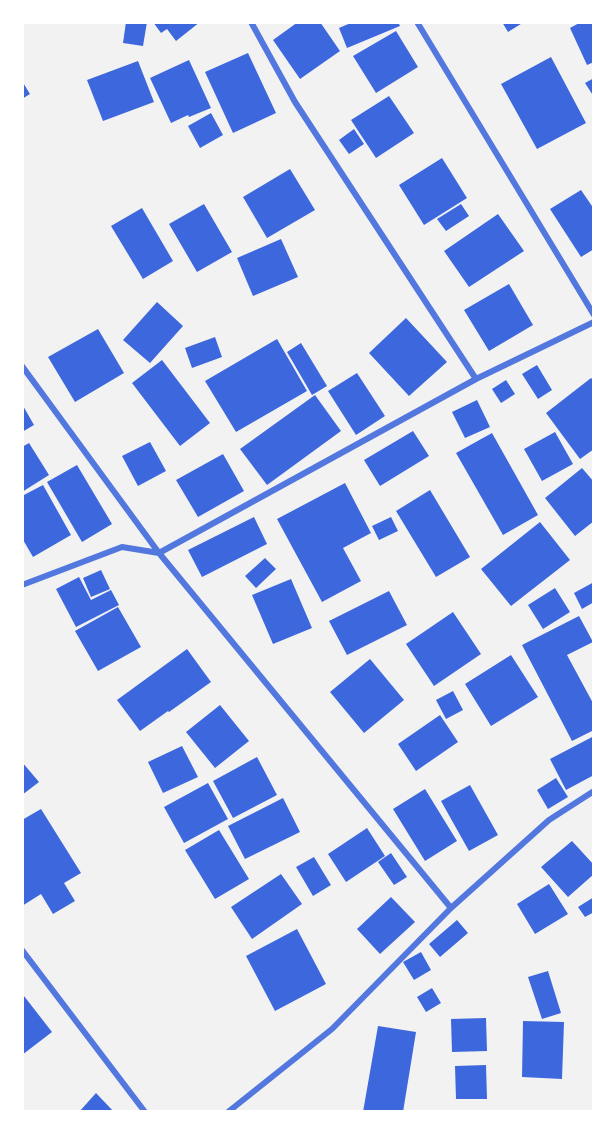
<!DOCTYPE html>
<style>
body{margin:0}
#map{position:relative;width:616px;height:1134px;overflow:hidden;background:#f2f2f2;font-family:"Golos Text",sans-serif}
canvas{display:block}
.frame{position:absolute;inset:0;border:24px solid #fff;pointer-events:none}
</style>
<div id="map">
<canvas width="616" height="1134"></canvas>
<div class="frame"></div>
</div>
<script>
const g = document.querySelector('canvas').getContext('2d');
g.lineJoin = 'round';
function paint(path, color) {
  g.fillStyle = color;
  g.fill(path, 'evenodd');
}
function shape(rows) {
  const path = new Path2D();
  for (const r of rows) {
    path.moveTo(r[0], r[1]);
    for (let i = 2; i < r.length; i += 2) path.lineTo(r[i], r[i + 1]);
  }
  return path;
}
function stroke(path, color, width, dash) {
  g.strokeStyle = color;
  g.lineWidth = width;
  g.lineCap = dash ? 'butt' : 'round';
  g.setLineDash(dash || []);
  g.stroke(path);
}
paint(shape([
 [126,22,147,22,143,46,123,43],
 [153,22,200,22,176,41,167,29,161,33],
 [298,22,320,22,340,51,300,79,273,40],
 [353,22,398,22,400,26,347,48,339,28],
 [502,22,524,22,508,32],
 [581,22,594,22,594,62,587,65,570,28],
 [396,31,418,67,376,93,353,56],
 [248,53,276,113,233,133,205,72],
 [551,57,586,123,537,149,501,84],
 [189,60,211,108,189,117,188,115,171,123,150,78],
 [138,61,154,102,103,121,87,80],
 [594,78,594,97,585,83],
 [22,81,30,94,22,99],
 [389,96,414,133,376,158,351,120],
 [211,113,223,135,200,148,188,126],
 [354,129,364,144,349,154,339,140],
 [442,158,467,198,424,225,399,185],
 [290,169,315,210,267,238,243,197],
 [581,190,594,209,594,249,581,257,550,209],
 [204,204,232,252,197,272,169,224],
 [461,204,469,216,446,231,437,219],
 [142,208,173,261,143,279,111,226],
 [498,214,524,251,469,287,444,251],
 [281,239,298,277,253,296,237,258],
 [509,284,533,325,489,351,464,310],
 [157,302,183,326,150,363,123,340],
 [406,318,447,362,409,396,369,353],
 [98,329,124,373,75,402,48,357],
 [215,337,222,357,192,368,185,348],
 [277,339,307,391,236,432,205,381],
 [301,343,327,386,312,395,287,352],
 [162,360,210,423,180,446,132,383],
 [537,365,552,390,538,399,522,374],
 [357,373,385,416,356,435,328,391],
 [591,378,594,381,594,449,580,459,546,413],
 [506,380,515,394,501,403,492,389],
 [315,395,341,431,267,485,240,449],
 [477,400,490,427,465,438,452,412],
 [22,404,34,425,22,432],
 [413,431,429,456,380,486,364,460],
 [555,432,573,464,542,481,524,449],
 [492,433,538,515,503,535,456,453],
 [150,442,166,471,138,486,122,456],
 [29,443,49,475,22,492,22,447],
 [223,454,244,491,198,517,176,480],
 [77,465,112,524,82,542,47,482],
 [582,468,594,482,594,521,575,536,545,498],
 [345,483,371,533,343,548,361,581,322,602,277,519],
 [43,485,71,535,33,557,22,538,22,496],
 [430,490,470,557,436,577,396,511],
 [254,517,267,544,202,577,188,550],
 [391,517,398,531,379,540,372,526],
 [540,522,570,560,511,606,481,569],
 [265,558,276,569,256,588,245,576],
 [101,570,110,589,91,597,83,578],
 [79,577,91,600,111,590,119,605,76,627,56,589],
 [291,579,312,628,273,644,252,595],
 [594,582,594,602,582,609,574,593],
 [555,588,570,612,543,629,528,605],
 [389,591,407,625,347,655,329,621],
 [118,607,141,647,98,671,75,631],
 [453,612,481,654,434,686,406,644],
 [579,616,593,642,567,655,594,705,594,730,572,741,522,645],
 [187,649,211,682,169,712,168,711,140,731,117,700],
 [511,655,538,697,491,726,465,684],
 [370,659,404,700,364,733,330,692],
 [453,691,463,710,446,719,436,700],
 [220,705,249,741,215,768,186,732],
 [440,715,458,742,416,771,398,744],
 [594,736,594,775,566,790,550,759],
 [182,746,198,777,163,793,148,762],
 [257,757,277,795,233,818,213,781],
 [22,762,39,782,22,795],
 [556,778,568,797,548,809,537,790],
 [208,783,228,819,184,843,164,807],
 [470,785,498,835,469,851,441,801],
 [425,789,457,841,425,861,393,809],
 [283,798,300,832,245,859,228,826],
 [41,809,81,873,64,883,75,901,53,914,41,894,22,906,22,820],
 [367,828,385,856,346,882,328,854],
 [219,830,249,879,215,899,185,850],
 [572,841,594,865,594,874,568,897,541,867],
 [391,853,407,877,394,885,378,862],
 [314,857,331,885,313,896,296,867],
 [281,874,302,904,252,939,231,907],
 [549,884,568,914,535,934,517,904],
 [391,897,415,922,380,954,357,929],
 [594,897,594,912,585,917,578,907],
 [457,920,468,933,440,957,429,944],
 [297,929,326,984,275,1011,246,956],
 [421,952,431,970,414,980,403,962],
 [548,971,561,1013,542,1019,528,977],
 [432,988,441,1003,426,1012,417,997],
 [24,996,52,1032,22,1055,22,997],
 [486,1018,487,1051,452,1052,451,1019],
 [523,1021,564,1022,562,1079,522,1077],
 [378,1026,416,1032,403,1112,363,1112],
 [486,1065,487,1099,456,1099,455,1066],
 [96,1093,114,1112,79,1112]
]), '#3d67dc');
stroke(shape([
 [251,22,295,102,476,379],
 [417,22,594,315],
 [22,366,159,553,451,908],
 [22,585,122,547,159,553,476,379,594,322],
 [22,950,145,1112],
 [228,1112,332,1029,451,908,549,820,594,791]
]), '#5277de', 6);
</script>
